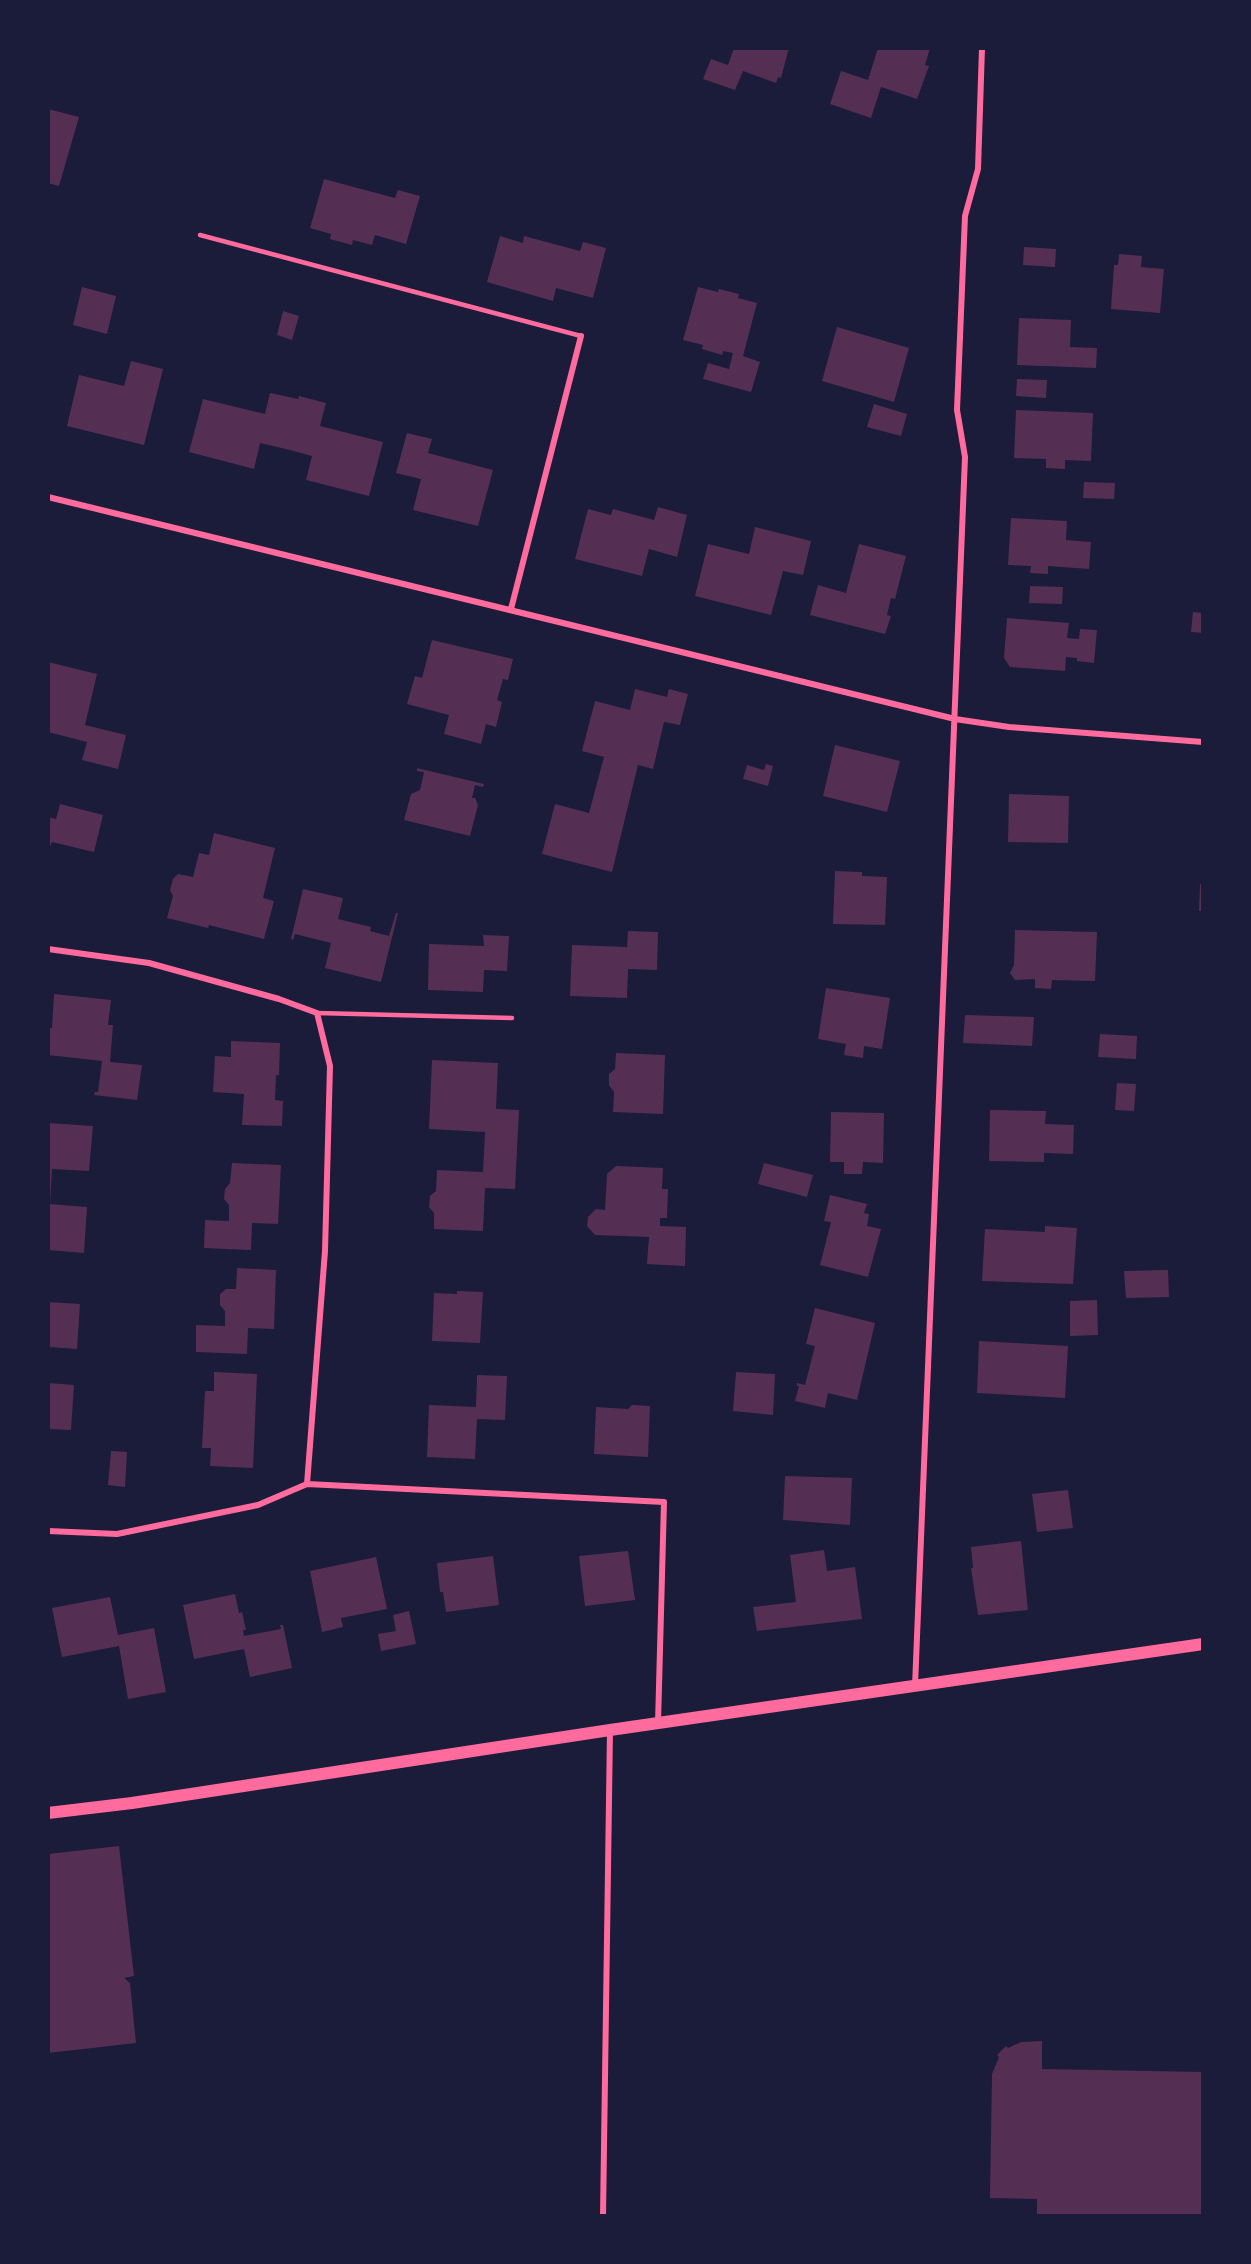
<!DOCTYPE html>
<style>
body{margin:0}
#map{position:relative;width:1251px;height:2264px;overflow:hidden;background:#1b1b3a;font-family:"IBM Plex Sans",sans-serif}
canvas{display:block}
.frame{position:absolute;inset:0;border:50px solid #1b1b3a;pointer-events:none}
</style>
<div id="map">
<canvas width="1251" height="2264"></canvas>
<div class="frame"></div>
</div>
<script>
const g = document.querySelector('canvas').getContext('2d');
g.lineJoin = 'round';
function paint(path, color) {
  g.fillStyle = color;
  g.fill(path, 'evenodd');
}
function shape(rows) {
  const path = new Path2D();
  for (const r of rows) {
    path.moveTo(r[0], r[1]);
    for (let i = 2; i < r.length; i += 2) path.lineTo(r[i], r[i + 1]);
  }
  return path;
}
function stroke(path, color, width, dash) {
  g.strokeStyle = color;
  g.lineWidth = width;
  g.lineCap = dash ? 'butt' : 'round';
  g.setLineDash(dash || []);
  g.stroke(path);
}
paint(shape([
 [734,48,789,48,781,78,778,77,776,83,743,71,735,90,703,79,711,59,728,65],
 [878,48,930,48,925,65,929,66,917,99,881,87,871,118,830,104,841,71,868,80],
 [48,109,79,117,59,186,48,183],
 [324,179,395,198,398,190,420,196,406,244,375,235,372,245,353,240,352,245,330,239,331,234,310,228],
 [500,236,523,243,524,236,580,251,583,242,606,248,593,298,556,288,553,301,487,282],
 [1024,247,1056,249,1055,267,1023,265],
 [1119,254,1142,256,1141,267,1164,269,1160,313,1111,309,1114,265,1118,265],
 [82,287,116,296,107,334,73,325],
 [698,287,718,292,719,289,739,294,738,298,757,303,743,356,760,362,751,392,703,379,708,363,729,369,733,353,723,351,722,355,702,349,703,345,683,340],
 [283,311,299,316,292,340,277,335],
 [1019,318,1071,320,1070,347,1097,348,1096,368,1017,365],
 [837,327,909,348,894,402,822,381],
 [131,361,163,369,144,445,67,426,79,375,124,386],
 [1017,379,1047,380,1046,398,1016,396],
 [270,393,298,399,299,396,326,403,320,426,383,442,369,496,306,480,312,456,286,449,260,443,254,469,189,452,203,399,265,414],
 [874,404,907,414,901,436,867,427],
 [1016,410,1093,413,1091,461,1065,460,1065,469,1046,468,1046,459,1014,458],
 [407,433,432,439,428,453,493,470,478,526,413,510,421,479,396,473],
 [1084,482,1115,483,1114,499,1083,498],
 [658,507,687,515,677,557,649,549,642,576,575,559,588,509,611,515,613,509,654,520],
 [1011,518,1067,521,1066,540,1091,542,1089,569,1048,566,1048,574,1030,573,1031,566,1008,565],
 [755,527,811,541,803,575,783,571,771,615,695,596,708,544,749,554],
 [859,544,906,556,895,599,891,598,887,615,891,616,885,634,810,615,818,585,846,593],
 [1030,586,1063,587,1062,604,1029,603],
 [1193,612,1203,613,1203,633,1191,632],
 [1007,618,1069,623,1067,638,1079,639,1080,629,1097,630,1094,663,1077,661,1077,658,1066,657,1065,671,1010,667,1004,658],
 [432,640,513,659,508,680,503,679,497,700,502,702,496,727,486,724,481,744,444,734,449,715,407,704,415,676,422,678],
 [48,662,97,674,85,725,126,735,118,769,82,760,87,742,48,732],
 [635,689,667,697,669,689,688,694,680,725,664,722,653,769,638,765,612,872,542,854,555,804,589,813,604,757,582,751,595,701,630,710],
 [835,745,900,761,887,812,823,796],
 [766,764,773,766,768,786,743,779,747,765,764,770],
 [417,768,484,784,483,787,475,785,472,798,475,798,478,805,470,836,404,820,411,794,420,790,424,772,417,771],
 [1009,794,1069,796,1068,843,1008,842],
 [60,804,103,815,94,852,52,842,48,852,48,817,56,819],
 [214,833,275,848,263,898,274,901,264,939,209,925,208,928,167,918,173,896,170,890,173,879,178,874,193,877,199,853,209,855],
 [835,871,862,872,862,876,887,877,885,925,833,924],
 [1200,884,1203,884,1203,911,1199,911],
 [303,889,343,898,338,919,371,927,370,931,389,936,396,913,398,913,381,982,325,968,331,943,295,934,293,940,291,939],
 [1015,930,1097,932,1095,981,1052,980,1051,989,1035,988,1035,979,1015,980,1010,973,1014,965],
 [628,931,658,932,657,970,628,969,627,998,570,996,572,945,627,947],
 [483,935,509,936,507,971,484,970,483,992,428,990,429,944,484,946],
 [826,988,890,998,882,1049,864,1046,863,1058,844,1055,846,1044,818,1039],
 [54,994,111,1000,108,1025,113,1025,110,1062,142,1065,137,1100,94,1095,95,1092,98,1092,102,1061,48,1055,48,1028,52,1028],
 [965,1015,1034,1017,1032,1046,963,1043],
 [1100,1034,1137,1036,1136,1059,1098,1057],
 [231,1041,280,1043,279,1075,276,1075,275,1100,283,1101,282,1126,242,1125,244,1094,213,1092,215,1056,231,1057],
 [616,1053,665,1055,663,1114,613,1112,614,1092,609,1085,609,1074,615,1069],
 [432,1060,498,1063,496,1109,519,1110,515,1189,485,1188,483,1231,434,1229,434,1213,429,1207,430,1196,436,1191,437,1170,483,1172,485,1132,429,1129],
 [1117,1083,1136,1084,1134,1111,1115,1110],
 [990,1110,1046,1111,1045,1124,1074,1125,1073,1154,1044,1153,1044,1162,989,1161],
 [831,1112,884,1113,883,1163,863,1162,862,1174,844,1174,844,1162,830,1162],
 [48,1123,93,1126,89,1171,52,1169,50,1204,87,1207,84,1253,48,1250],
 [232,1163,281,1165,278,1224,252,1223,251,1250,204,1248,205,1220,229,1221,229,1205,224,1199,225,1189,230,1183],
 [764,1163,813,1175,807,1197,758,1184],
 [616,1166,663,1168,662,1189,668,1189,667,1218,660,1218,660,1226,686,1227,685,1266,647,1264,649,1237,595,1235,587,1226,588,1217,596,1209,605,1210,607,1174],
 [830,1195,867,1204,864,1213,869,1214,867,1226,881,1229,868,1277,820,1265,831,1222,824,1221],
 [1045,1226,1077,1228,1073,1284,982,1281,985,1229,1045,1232],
 [237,1268,276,1270,274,1329,248,1328,247,1354,196,1352,196,1325,225,1326,225,1311,220,1305,220,1294,226,1289,236,1289],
 [1168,1270,1169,1297,1126,1298,1124,1271],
 [457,1291,483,1292,480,1343,432,1341,434,1293,457,1294],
 [1097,1300,1098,1335,1070,1336,1070,1301],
 [48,1302,80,1304,77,1349,48,1347],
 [815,1308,875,1323,857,1400,828,1393,825,1408,795,1401,799,1386,797,1386,797,1383,805,1385,815,1346,806,1344],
 [979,1341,1068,1346,1065,1398,977,1393],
 [214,1372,257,1374,253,1468,210,1466,211,1448,202,1448,205,1391,214,1391],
 [736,1372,775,1374,773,1415,733,1411],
 [477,1375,507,1376,505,1420,477,1419,475,1459,427,1457,429,1405,476,1407],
 [48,1383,74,1385,71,1430,48,1429],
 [632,1405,650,1406,648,1457,594,1454,596,1407,628,1409],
 [111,1451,127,1452,125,1487,108,1485],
 [785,1476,852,1478,850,1525,783,1520],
 [1068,1490,1073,1528,1037,1532,1032,1494],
 [1021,1541,1028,1610,978,1615,971,1568,973,1568,971,1547],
 [824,1550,827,1571,855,1567,862,1619,757,1631,753,1607,796,1602,790,1555],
 [628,1551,635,1600,585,1606,579,1556],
 [493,1556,499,1605,446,1612,443,1592,440,1592,437,1563],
 [376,1557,387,1609,341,1618,343,1627,322,1632,310,1571],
 [235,1594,239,1613,242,1612,246,1630,243,1630,244,1636,281,1629,280,1625,283,1625,292,1668,250,1677,244,1649,194,1659,183,1605],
 [110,1597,118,1635,154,1628,166,1692,128,1699,119,1646,62,1657,52,1608],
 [409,1611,416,1644,381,1651,378,1634,396,1631,393,1615],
 [119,1846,134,1976,124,1978,130,1983,136,2043,48,2053,48,1854],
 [1042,2041,1042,2069,1203,2072,1203,2216,1037,2216,1037,2199,990,2198,992,2074,999,2057,997,2055,1006,2046,1008,2048,1021,2042]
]), '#542f53');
stroke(shape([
 [200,235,581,336],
 [317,1013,512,1018]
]), '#ff6b9d', 4.5);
stroke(shape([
 [48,497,955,719,1009,727,1203,742],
 [511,609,581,336],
 [48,949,149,963,279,999,317,1013,330,1066,325,1251,307,1484,258,1505,117,1534,48,1531],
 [307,1484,664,1502,658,1723],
 [915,1686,965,457,957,410,965,216,978,169,982,48],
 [603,2216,610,1730]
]), '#ff6b9d', 6);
stroke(shape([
 [48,1813,132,1803,610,1730,1203,1644]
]), '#ff6b9d', 12);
</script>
